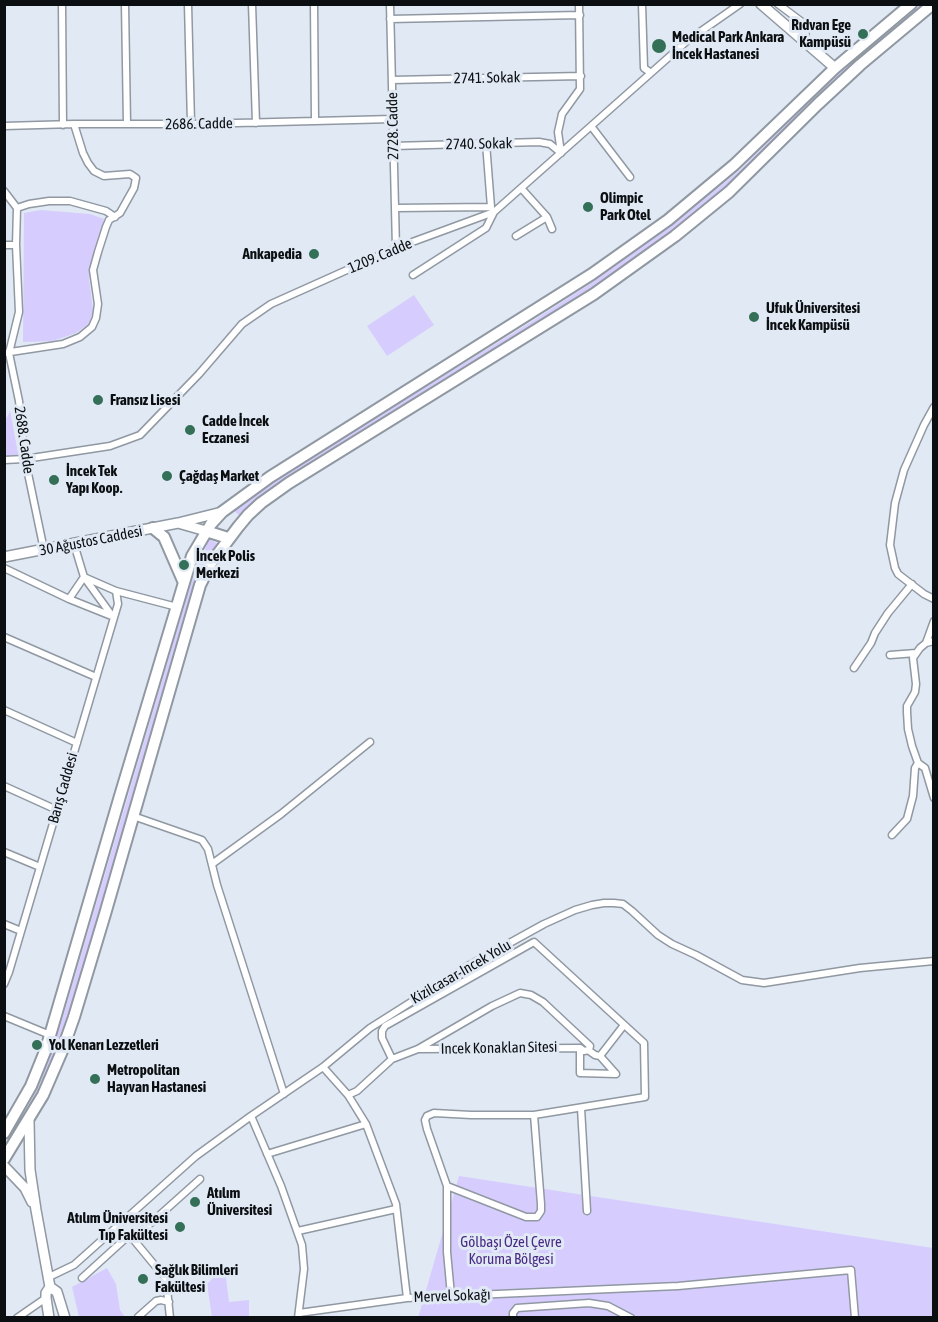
<!DOCTYPE html>
<meta charset="utf-8">
<style>
body{margin:0}
#map{position:relative;width:938px;height:1322px;overflow:hidden;background:#e1e9f4;font-family:"Asap Condensed",sans-serif}
canvas{display:block}
.frame{position:absolute;inset:0;border:6px solid #0c0f12;pointer-events:none}
</style>
<div id="map">
<canvas width="938" height="1322"></canvas>
<div class="frame"></div>
</div>
<script>
const g = document.querySelector('canvas').getContext('2d');
g.lineJoin = 'round';
function paint(path, color) {
  g.fillStyle = color;
  g.fill(path, 'evenodd');
}
function shape(rows) {
  const path = new Path2D();
  for (const r of rows) {
    path.moveTo(r[0], r[1]);
    for (let i = 2; i < r.length; i += 2) path.lineTo(r[i], r[i + 1]);
  }
  return path;
}
function stroke(path, color, width, dash) {
  g.strokeStyle = color;
  g.lineWidth = width;
  g.lineCap = dash ? 'butt' : 'round';
  g.setLineDash(dash || []);
  g.stroke(path);
}
function label(font, color, halo, rows, align = 'center') {
  g.font = font + ' "Asap Condensed",sans-serif';
  g.lineWidth = 6;
  g.setLineDash([]);
  g.textBaseline = 'middle';
  g.strokeStyle = halo;
  g.fillStyle = color;
  for (const [text, x, y, turn = 0] of rows) {
    g.save();
    g.translate(x, y);
    g.rotate((+turn || 0) * Math.PI / 180);
    g.textAlign = isNaN(turn) ? turn : align;
    if (halo) g.strokeText(text, 0, 0);
    g.fillText(text, 0, 0);
    g.restore();
  }
}
paint(shape([
 [919,5,925,5,841,75,733,181,663,237,592,288,530,328,490,351,273,487,256,499,240,516,233,510,273,482,322,451,531,322,590,284,674,224,739,171,839,71,864,49],
 [41,210,90,214,104,219,90,269,89,279,93,310,90,323,76,333,53,341,23,342,24,213],
 [414,295,434,325,387,356,367,326],
 [10,411,19,458,5,458,5,421],
 [209,539,218,544,207,559,194,588,68,1017,57,1051,41,1088,10,1140,9,1139,31,1101,40,1083,62,1020,190,586],
 [459,1176,933,1248,933,1317,418,1318],
 [107,1268,116,1284,120,1310,125,1317,79,1317,72,1287],
 [225,1270,229,1302,249,1300,249,1317,212,1317,207,1284,219,1272]
]), '#d6cdfe');
const street = shape([
 [62,4,63,125],
 [125,4,127,124],
 [188,4,191,124],
 [252,4,256,123],
 [314,4,315,121],
 [390,4,396,248],
 [642,4,644,68,651,73],
 [778,4,806,25,805,42],
 [390,19,580,15],
 [392,80,581,76],
 [4,126,74,124,197,124,393,119],
 [591,126,630,177],
 [393,146,539,142,550,144,561,153],
 [561,153,558,132,562,114,580,89,579,4],
 [521,188,547,217,552,229],
 [4,191,17,208,16,245,19,312,9,353,19,401,25,459,44,550],
 [17,208,29,204,49,201,70,201,106,211,115,217],
 [395,208,491,207,486,143],
 [516,236,547,217],
 [4,245,16,245],
 [413,275,486,228,494,212],
 [4,353,63,344,80,337,92,327,96,318,98,304,93,270,98,252,106,227,109,220,120,213,134,188,136,178,130,174,104,176,94,171,88,163,83,153,74,124],
 [934,407,924,425,904,470,895,503,890,545,895,568,898,574,924,594,934,599],
 [4,460,25,459,110,446,140,435,199,374,242,324,271,304,396,248,494,212,687,41,740,4],
 [74,544,84,577,116,591,177,607],
 [4,568,69,599,114,617],
 [69,599,84,577,113,617],
 [4,637,96,677],
 [934,641,926,643,920,648,913,658,916,684,915,692,907,706,907,712,908,729,912,746,918,763,925,768,934,798],
 [926,643,934,621],
 [890,655,916,653],
 [854,668,871,643,875,633,888,613,912,584],
 [4,710,77,743],
 [4,786,57,810],
 [133,816,202,840,208,849,217,885,284,1094],
 [892,835,907,819,913,796,915,768,918,763],
 [4,852,40,867],
 [212,864,281,814,370,742],
 [4,924,21,931],
 [4,984,9,972,118,604,116,591],
 [4,1016,50,1035],
 [580,1048,580,1073,616,1074,600,1056],
 [588,1050,595,1055,600,1056,624,1025],
 [392,1059,382,1038,382,1031,385,1026,534,942,644,1043,645,1097,534,1115,471,1115,434,1113,427,1116,425,1120,427,1129,447,1186,447,1252,451,1295],
 [323,1067,348,1095,366,1124,396,1204,407,1298],
 [348,1095,357,1091,392,1059,418,1049,492,1006,520,993,531,995,543,1002,590,1046,589,1050,584,1051,580,1048,418,1049],
 [581,1108,587,1211],
 [251,1116,281,1186,302,1245,304,1269,298,1318],
 [267,1154,366,1124],
 [447,1186,526,1217,537,1217,541,1211,541,1204,534,1115],
 [298,1231,396,1209],
 [133,1239,200,1179],
 [49,1277,74,1265,196,1156,251,1116,323,1067,370,1028,468,966,544,924,575,910,592,905,604,903,614,903,623,904,632,911,658,935,672,944,696,955,742,980,764,983,860,968,934,961],
 [82,1278,126,1238,133,1239,166,1279,170,1318],
 [299,1313,407,1298,678,1286,851,1270,855,1318],
 [138,1317,156,1301,161,1300,169,1302],
 [17,1318,46,1298],
 [513,1318,513,1313,517,1308,589,1303,608,1306,631,1318]
]);
const secondary = shape([
 [761,4,835,68],
 [178,523,206,531],
 [4,557,178,523,222,512],
 [29,1121,30,1170,36,1210,50,1287],
 [4,1166,25,1188,32,1202],
 [50,1287,57,1292,65,1318],
 [49,1318,46,1298,46,1293,50,1287]
]);
const primary = shape([
 [153,528,164,537,184,583],
 [206,531,228,538],
 [4,1133,31,1086,46,1049,120,796,192,556,211,524,222,512,270,477,592,274,668,220,734,165,835,68,911,4],
 [4,1159,43,1095,62,1051,74,1017,105,914,200,585,211,563,238,527,248,515,261,503,289,483,594,294,675,236,729,192,818,104,860,65,933,4]
]);
stroke(street, '#9098a2', 9);
stroke(secondary, '#9098a2', 12);
stroke(primary, '#9098a2', 14);
stroke(street, '#fff', 6);
stroke(secondary, '#fff', 9);
stroke(primary, '#fff', 10);
for (const [x, y, r, color] of [
 [863,34,6,"#346f58"],
 [659,46,8,"#346f58"],
 [588,207,6,"#346f58"],
 [314,254,6,"#346f58"],
 [754,317,6,"#346f58"],
 [98,400,6,"#346f58"],
 [190,430,6,"#346f58"],
 [167,476,6,"#346f58"],
 [54,480,6,"#346f58"],
 [184,565,6,"#346f58"],
 [37,1045,6,"#346f58"],
 [95,1079,6,"#346f58"],
 [195,1202,6,"#346f58"],
 [180,1227,6,"#346f58"],
 [143,1279,6,"#346f58"]
]) {
  const dot = new Path2D();
  dot.arc(x, y, r, 0, 2 * Math.PI);
  g.fillStyle = color;
  g.fill(dot);
  stroke(dot, '#e1e9f4', 2);
}
label('bold 15px', '#0c0f12', '#e1e9f4', [
 ["Rıdvan Ege",851,25,"right"],
 ["Kampüsü",851,42,"right"],
 ["Medical Park Ankara",672,37],
 ["İncek Hastanesi",672,54],
 ["Olimpic",600,198],
 ["Park Otel",600,215],
 ["Ankapedia",302,254,"right"],
 ["Ufuk Üniversitesi",766,308],
 ["İncek Kampüsü",766,325],
 ["Fransız Lisesi",110,400],
 ["Cadde İncek",202,421],
 ["Eczanesi",202,438],
 ["İncek Tek",66,471],
 ["Yapı Koop.",66,488],
 ["Çağdaş Market",179,476],
 ["İncek Polis",196,556],
 ["Merkezi",196,573],
 ["Yol Kenarı Lezzetleri",49,1045],
 ["Metropolitan",107,1070],
 ["Hayvan Hastanesi",107,1087],
 ["Atılım",207,1193],
 ["Üniversitesi",207,1210],
 ["Atılım Üniversitesi",168,1218,"right"],
 ["Tıp Fakültesi",168,1235,"right"],
 ["Sağlık Bilimleri",155,1270],
 ["Fakültesi",155,1287]
], 'left');
label('15px', '#0c0f12', '#e1e9f4', [
 ["2741. Sokak",487,78,-1],
 ["2686. Cadde",199,124,-1],
 ["2728. Cadde",393,126,-91],
 ["2740. Sokak",479,144,-1],
 ["1209. Cadde",380,256,-23],
 ["2688. Cadde",24,440,82],
 ["30 Ağustos Caddesi",91,541,-11],
 ["Barış Caddesi",63,788,-74],
 ["Kizilcasar-Incek Yolu",461,972,-30],
 ["Incek Konaklan Sitesi",499,1048,-1],
 ["Mervel Sokağı",452,1296,-2]
]);
label('15px', '#492b85', '#e1e9f4', [
 ["Gölbaşı Özel Çevre",511,1242],
 ["Koruma Bölgesi",511,1259]
]);
</script>
